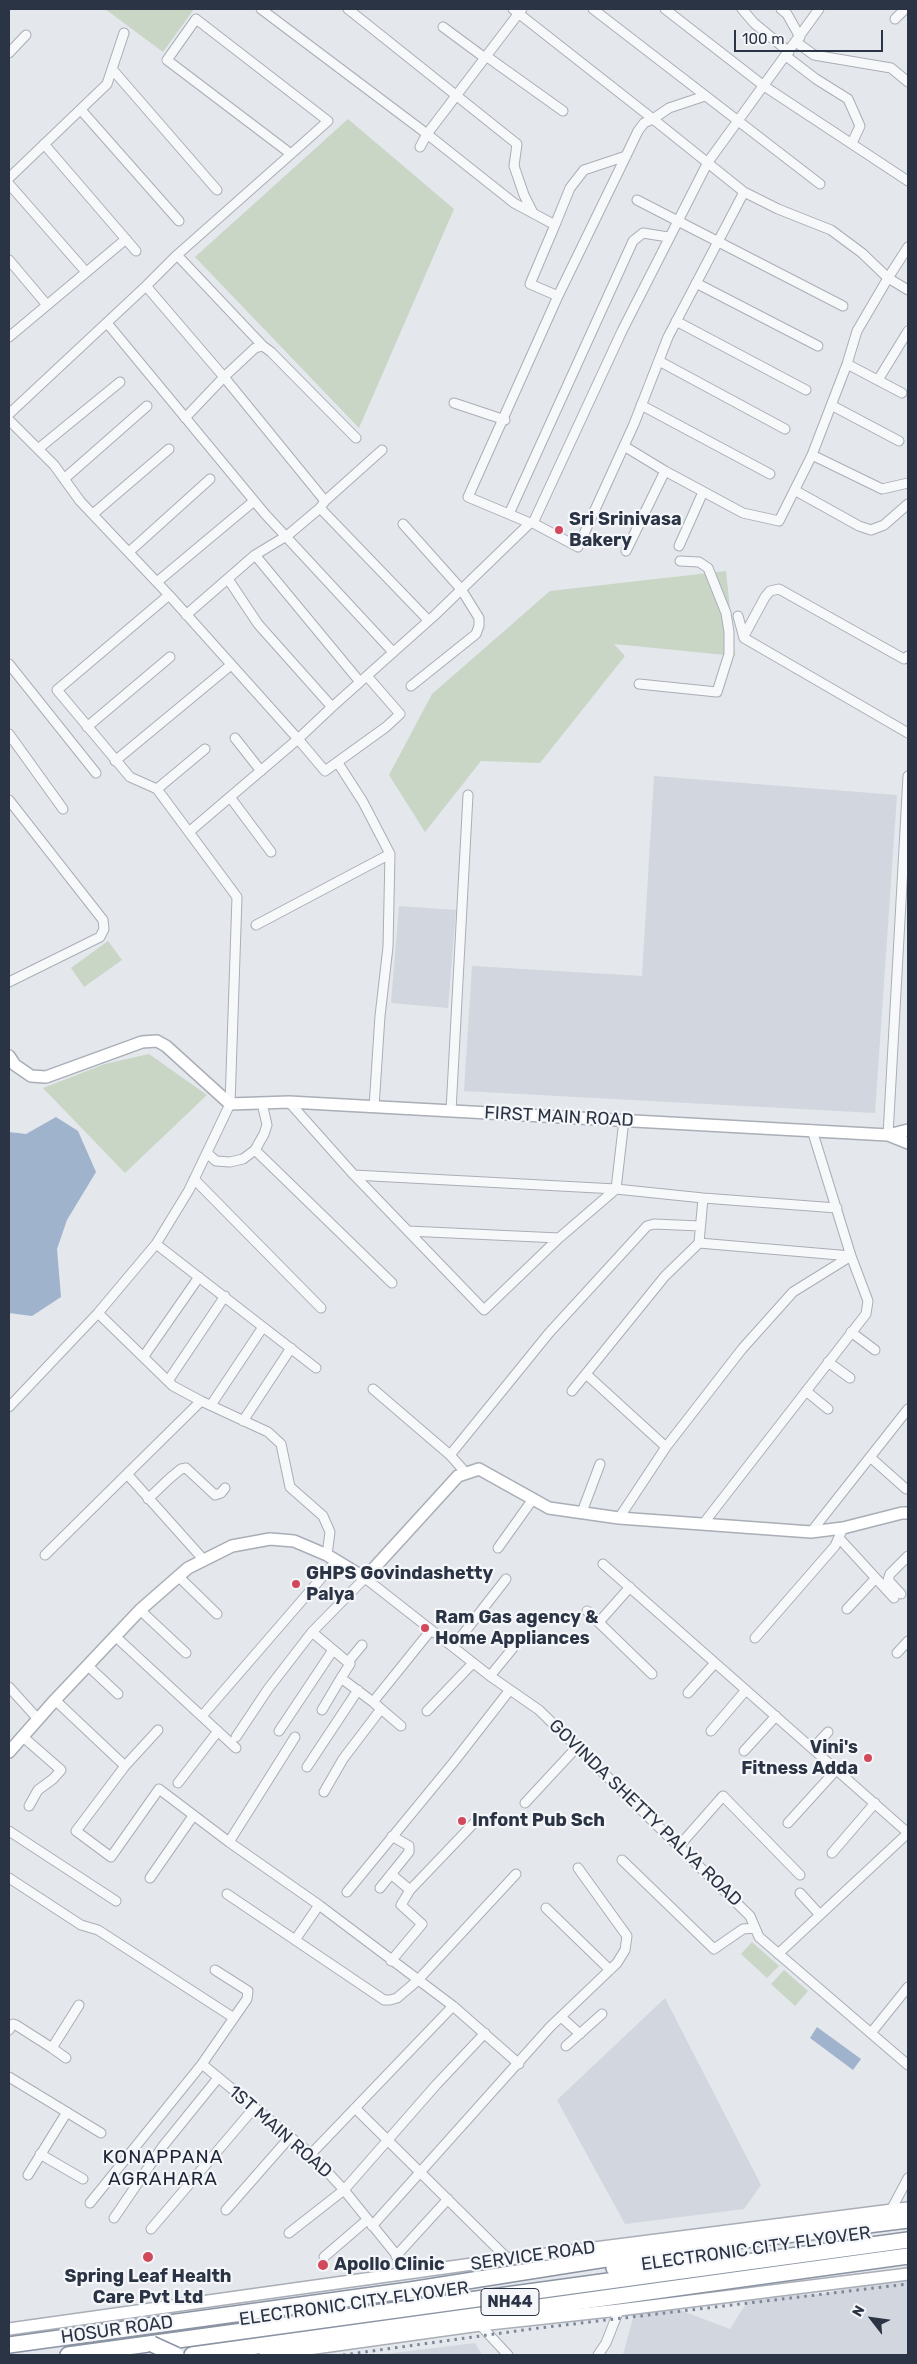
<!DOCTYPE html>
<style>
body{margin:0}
#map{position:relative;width:917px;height:2364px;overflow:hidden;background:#e4e7ec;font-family:Rubik,sans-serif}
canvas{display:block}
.frame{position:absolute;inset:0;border:10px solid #2b3445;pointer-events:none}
.north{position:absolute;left:847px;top:2294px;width:50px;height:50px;-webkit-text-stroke:4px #f4f6f9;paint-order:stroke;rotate:300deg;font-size:14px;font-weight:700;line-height:20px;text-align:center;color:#2b3445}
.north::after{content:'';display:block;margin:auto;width:18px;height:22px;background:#2b3445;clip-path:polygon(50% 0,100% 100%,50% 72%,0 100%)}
.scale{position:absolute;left:734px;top:30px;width:149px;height:22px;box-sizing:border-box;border:2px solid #2b3445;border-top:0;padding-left:6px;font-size:15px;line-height:18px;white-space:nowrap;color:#2b3445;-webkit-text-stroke:4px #f4f6f9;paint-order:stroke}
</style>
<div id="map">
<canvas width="917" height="2364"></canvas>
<div class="frame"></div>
<div class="north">N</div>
<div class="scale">100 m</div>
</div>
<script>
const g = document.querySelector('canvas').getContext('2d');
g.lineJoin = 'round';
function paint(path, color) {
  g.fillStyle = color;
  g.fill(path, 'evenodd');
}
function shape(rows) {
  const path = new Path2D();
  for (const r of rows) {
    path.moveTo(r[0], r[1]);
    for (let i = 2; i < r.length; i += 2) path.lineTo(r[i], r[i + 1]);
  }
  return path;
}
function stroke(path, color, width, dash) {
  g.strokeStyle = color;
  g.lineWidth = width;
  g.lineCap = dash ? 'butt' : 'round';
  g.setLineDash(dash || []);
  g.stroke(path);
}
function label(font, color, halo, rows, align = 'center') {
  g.font = font + ' Rubik,sans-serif';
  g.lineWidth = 4.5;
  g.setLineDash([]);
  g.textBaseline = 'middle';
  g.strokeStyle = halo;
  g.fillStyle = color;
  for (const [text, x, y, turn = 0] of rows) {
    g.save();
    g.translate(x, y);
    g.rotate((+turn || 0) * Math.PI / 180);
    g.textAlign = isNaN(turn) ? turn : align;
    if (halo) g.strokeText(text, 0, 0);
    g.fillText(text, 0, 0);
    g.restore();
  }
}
paint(shape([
 [654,776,897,795,875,1113,464,1091,472,966,642,976],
 [399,906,456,910,448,1008,391,1003],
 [665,1998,761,2185,744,2209,625,2224,557,2100],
 [908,2281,908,2355,623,2355,634,2314,677,2309,730,2329,750,2297,823,2294,852,2287],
 [475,2343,482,2355,377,2355]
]), '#d2d6de');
paint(shape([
 [105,9,194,9,163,52],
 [348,119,454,209,359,428,195,257],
 [726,571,735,656,614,644,625,656,540,763,481,761,425,832,389,775,432,694,550,591],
 [108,941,122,960,84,987,71,968],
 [149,1054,207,1095,125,1173,43,1088,105,1064],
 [752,1942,779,1966,767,1978,741,1954],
 [784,1970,808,1991,795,2006,771,1984]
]), '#c9d6c5');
paint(shape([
 [56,1117,78,1131,96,1172,67,1220,57,1249,61,1297,32,1316,9,1313,9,1132,26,1134],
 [817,2027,861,2059,853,2070,810,2038]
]), '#9fb4cc');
const street = shape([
 [261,9,427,134,420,147],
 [348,9,517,144,514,166,524,195,533,213],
 [513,9,653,119,669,108,705,96],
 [522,9,427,134,514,203,555,225,530,284,558,296],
 [593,9,820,184],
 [665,9,764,86,908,181],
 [742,9,754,23,789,52],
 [781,9,787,14,800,37],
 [895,19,905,9],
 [443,27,485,58],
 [796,42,814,55,891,68,908,82],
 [9,53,26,35],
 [486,56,563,111],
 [786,56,816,79,848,99,860,126,852,143],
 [112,69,217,190],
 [81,110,179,221],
 [44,144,136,251],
 [9,178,107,84,124,33],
 [9,184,86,272],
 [744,192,778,209,831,230,862,253,888,278,908,247],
 [637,200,843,306],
 [555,225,570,188,584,170,626,156],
 [177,255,263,346],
 [9,260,47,305],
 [696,283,818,346],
 [146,286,177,255,291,154,328,121,196,19,167,60,291,154],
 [676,321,806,390],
 [107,323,265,514,393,652],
 [9,337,126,239],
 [659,361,785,429],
 [847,364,902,393],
 [878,380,908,331],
 [454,403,505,420],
 [641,405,770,474],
 [831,405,899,441],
 [9,414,146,286,224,377,325,501,320,508],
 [185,418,224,377,255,348,263,346,271,352,356,438],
 [9,420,54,465,80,501,169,595,57,690,130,777,157,789,237,897,230,1104,189,1190,156,1244,98,1313,9,1407],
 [624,446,665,471,743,513,779,521,812,455,847,364,857,331,888,278,908,290],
 [38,449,120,382],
 [812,455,882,489,908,483],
 [64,479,147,406],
 [796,491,859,526,871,530,884,525,908,504],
 [325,501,382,450],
 [93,514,169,449],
 [509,514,633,241,643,233,668,237],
 [533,523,622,331,708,162,819,9],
 [403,524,461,589,479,618,479,626,476,634,411,686],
 [679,546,703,492],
 [626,551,665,471],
 [129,552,210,479],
 [255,555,360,682],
 [228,579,258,624,332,707],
 [157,582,254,501],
 [169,595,298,739,189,832],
 [186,615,255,555,288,535,320,508,428,620],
 [738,616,744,638,908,733],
 [745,634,765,597,770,591,779,589,904,659,908,656],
 [9,664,96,773],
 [367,676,400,714,386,727,325,771,298,739,332,707,435,615,530,523,468,497,558,296,626,156,638,131,644,123,653,119,744,192,668,337,634,424,578,547,533,523,530,523],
 [639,684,717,692,729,654,729,632,726,613,708,568,699,562,680,561],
 [87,727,170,657],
 [9,734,63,809],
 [235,738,261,771],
 [115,761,231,665],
 [338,763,363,802,390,854],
 [157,789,205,749],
 [230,797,271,852],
 [9,800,103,920,104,929,100,937,9,982],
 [256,925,390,854,388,947,380,1016,374,1107],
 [289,1102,354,1175,484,1310,559,1238,616,1189,624,1120],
 [451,1111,468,795],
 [888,1135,908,776],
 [255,1150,392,1283],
 [208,1154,216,1161,230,1162,243,1159,255,1150,264,1134,267,1125,262,1103],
 [354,1175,616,1189,703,1198,837,1208],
 [194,1179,321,1308],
 [408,1231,559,1238],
 [699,1243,851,1256],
 [156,1244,316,1368],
 [98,1313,173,1386,201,1401,268,1432,281,1444,290,1487,323,1516,330,1532,327,1555],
 [851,1332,875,1350],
 [144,1356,199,1277],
 [828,1362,850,1378],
 [586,1374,666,1447],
 [168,1381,225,1296],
 [373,1389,450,1455,466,1473],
 [572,1391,665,1276,699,1243,703,1198],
 [806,1391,828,1409],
 [201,1401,127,1474,203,1559],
 [211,1405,263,1327],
 [243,1421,291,1348],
 [450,1455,549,1333,647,1226,654,1224,700,1226],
 [870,1457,906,1489],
 [148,1499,170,1478,181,1469,186,1468,215,1495,221,1493,225,1488],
 [582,1512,600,1464],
 [619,1518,666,1447,742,1349,793,1292,851,1256],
 [703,1524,866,1314,868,1301,851,1256,812,1130],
 [811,1532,908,1409],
 [839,1538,894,1598],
 [498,1548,533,1499],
 [45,1555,127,1474],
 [603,1564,908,1833],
 [178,1576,217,1614],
 [901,1594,888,1580,890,1574,908,1556],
 [847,1609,875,1579],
 [140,1610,186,1653],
 [587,1611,652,1674],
 [599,1622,630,1587],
 [312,1632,350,1664,341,1678,373,1702,401,1726],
 [115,1636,236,1748],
 [755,1638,835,1546,843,1528],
 [453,1647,506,1579],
 [897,1653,908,1641],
 [348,1662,362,1645],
 [87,1665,118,1694],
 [490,1676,513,1648],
 [9,1687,37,1718],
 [688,1693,715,1663],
 [55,1700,125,1766],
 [373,1702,431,1630],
 [322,1710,341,1678],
 [427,1711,473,1663],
 [202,1716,336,1561],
 [158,1730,125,1766,76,1831,111,1857,159,1789,229,1842,319,1905,453,2006,519,2064],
 [279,1731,333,1650],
 [711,1731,746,1690],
 [22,1736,61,1770,53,1779,38,1790,29,1806],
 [236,1737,268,1689,312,1632,365,1578,490,1676,539,1710,750,1916,759,1937,908,2065],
 [813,1748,828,1732],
 [744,1751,776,1716],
 [307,1767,358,1690],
 [178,1783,218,1731],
 [324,1792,343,1759,381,1709],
 [525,1803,577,1747],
 [788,1823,837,1769],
 [9,1831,116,1901],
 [229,1842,295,1737],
 [679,1846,723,1796,800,1875],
 [832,1853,875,1803],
 [622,1860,714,1949,743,1929,755,1928],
 [391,1874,410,1890,401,1905,422,1924,391,1961],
 [9,1878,81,1925,98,1930,234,2018],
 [150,1878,193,1816],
 [380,1888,409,1852,409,1846,392,1836],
 [410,1890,475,1822],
 [347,1892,453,1763,509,1691],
 [800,1893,820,1915],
 [227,1894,384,2000,390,2000,397,1998,417,1981,516,1874],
 [546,1908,610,1970],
 [295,1940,319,1905],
 [778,1954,908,1833],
 [561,2017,580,2034],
 [9,2030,13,2024,16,2025,52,2048],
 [871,2033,908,1987],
 [566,2046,602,2014],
 [66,2058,52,2048,79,2005],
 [202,2064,311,2154,344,2190,411,2273],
 [9,2077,101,2133],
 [355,2108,508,2259],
 [40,2154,83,2179],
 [311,2154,453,2006],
 [28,2175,67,2112],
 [90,2203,202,2064,247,1999,248,1991,215,1970],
 [226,2210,290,2137],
 [891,2210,908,2178],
 [114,2218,163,2146,218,2078],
 [372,2226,550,2027,617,1963,625,1950,627,1936,578,1868],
 [151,2229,254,2108],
 [289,2233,344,2190,436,2085,485,2033],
 [396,2256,448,2199],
 [324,2257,367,2220],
 [480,2325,508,2355],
 [598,2355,606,2343,619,2310]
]);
const secondary = shape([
 [9,1056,15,1065,31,1076,46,1077,142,1042,157,1041,166,1046,230,1104,289,1102,888,1135,908,1130],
 [888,1135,908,1143],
 [9,1752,55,1700,140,1610,188,1568,232,1546,270,1539,294,1541,327,1555,365,1578,458,1476,479,1469,549,1508,619,1518,811,1532,843,1528,902,1513,908,1513],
 [9,2329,508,2259,908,2208],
 [265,2355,480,2325,619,2310,908,2274]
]);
const highway = shape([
 [614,2268,730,2252],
 [9,2345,410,2290,663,2250,908,2220],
 [68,2355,908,2240],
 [192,2355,908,2256]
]);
stroke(street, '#a9aeb7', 11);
stroke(secondary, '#a9aeb7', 14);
stroke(highway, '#8b94a3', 18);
stroke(street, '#f7f8fa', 9);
stroke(secondary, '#fff', 11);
stroke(highway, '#fff', 15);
stroke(shape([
 [343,2355,531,2329,908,2284]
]), '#7d8696', 3, [2.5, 5]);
const highwayBridge = shape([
 [152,2344,176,2355]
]);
stroke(highwayBridge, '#8b94a3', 18, []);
stroke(highwayBridge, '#fff', 15);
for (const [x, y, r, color] of [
 [559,530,5,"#d1495b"],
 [296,1584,5,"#d1495b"],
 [425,1628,5,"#d1495b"],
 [868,1758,5,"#d1495b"],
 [462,1821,5,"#d1495b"],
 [148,2257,6,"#d1495b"],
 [323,2265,6,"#d1495b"]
]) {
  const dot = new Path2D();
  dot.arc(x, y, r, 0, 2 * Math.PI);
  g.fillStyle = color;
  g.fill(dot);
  stroke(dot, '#f4f6f9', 2);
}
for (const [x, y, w] of [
 [510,2302,58]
]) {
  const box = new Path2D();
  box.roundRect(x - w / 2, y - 13.5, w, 27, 4);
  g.fillStyle = '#f4f6f9';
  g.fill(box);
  stroke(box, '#2b3445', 1);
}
label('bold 16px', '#2b3445', null, [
 ["NH44",510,2302]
]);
label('bold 18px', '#2b3445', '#f4f6f9', [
 ["Sri Srinivasa",569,520],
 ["Bakery",569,541],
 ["GHPS Govindashetty",306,1574],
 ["Palya",306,1595],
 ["Ram Gas agency &",435,1618],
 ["Home Appliances",435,1639],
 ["Vini's",858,1748,"right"],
 ["Fitness Adda",858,1769,"right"],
 ["Infont Pub Sch",472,1821],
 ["Apollo Clinic",334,2265],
 ["Spring Leaf Health",148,2277,"center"],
 ["Care Pvt Ltd",148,2298,"center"]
], 'left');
label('18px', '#2b3445', '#f4f6f9', [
 ["FIRST MAIN ROAD",559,1117,3],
 ["GOVINDA SHETTY PALYA ROAD",645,1813,44],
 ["1ST MAIN ROAD",280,2132,41],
 ["ELECTRONIC CITY FLYOVER",756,2249,-8],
 ["SERVICE ROAD",533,2256,-8],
 ["ELECTRONIC CITY FLYOVER",354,2304,-8],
 ["HOSUR ROAD",117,2330,-8]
]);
g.letterSpacing = '1px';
label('19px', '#1d2536', '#f4f6f9', [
 ["KONAPPANA",163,2158],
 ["AGRAHARA",163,2180]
]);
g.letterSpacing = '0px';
</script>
